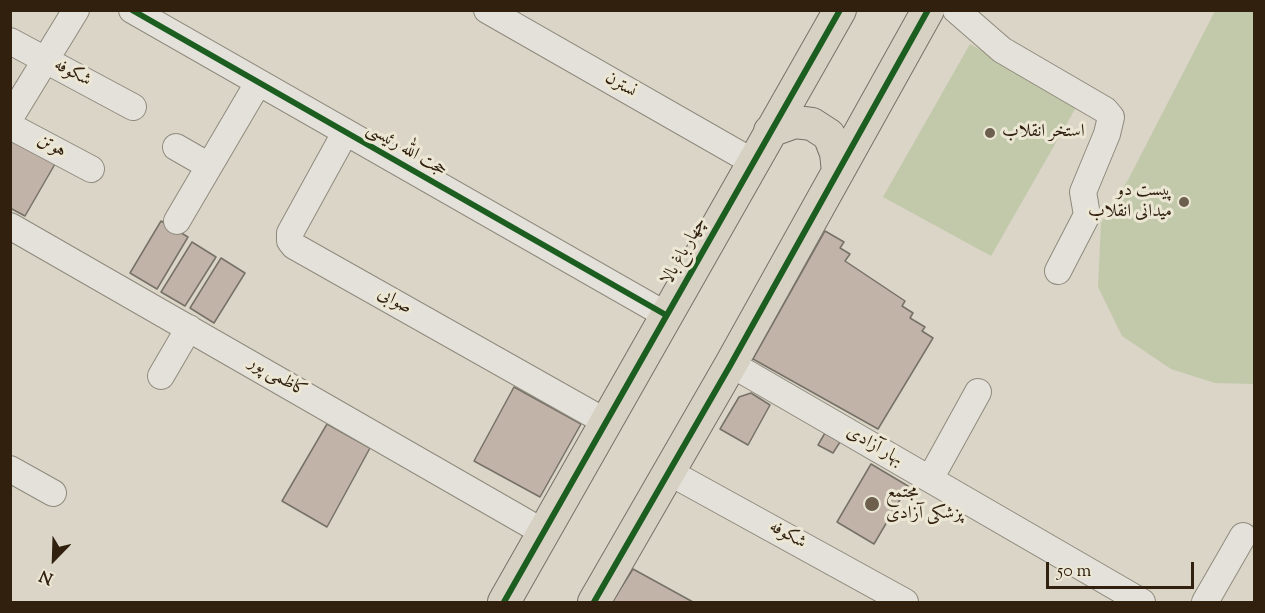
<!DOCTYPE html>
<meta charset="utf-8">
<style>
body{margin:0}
#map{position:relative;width:1265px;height:613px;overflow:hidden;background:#dad5c6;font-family:"Sorts Mill Goudy",serif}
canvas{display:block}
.frame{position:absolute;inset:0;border:12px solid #30200d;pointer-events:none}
.north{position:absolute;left:24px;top:529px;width:60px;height:60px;-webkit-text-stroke:4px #ece7d5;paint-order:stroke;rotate:203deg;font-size:16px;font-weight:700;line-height:24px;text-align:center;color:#30200d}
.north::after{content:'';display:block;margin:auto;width:21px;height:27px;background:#30200d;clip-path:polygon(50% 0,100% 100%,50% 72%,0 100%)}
.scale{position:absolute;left:1046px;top:562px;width:148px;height:27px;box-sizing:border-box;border:3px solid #30200d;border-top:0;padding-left:8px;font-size:18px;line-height:21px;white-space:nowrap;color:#30200d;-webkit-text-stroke:4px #ece7d5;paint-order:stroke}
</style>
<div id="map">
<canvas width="1265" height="613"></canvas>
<div class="frame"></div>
<div class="north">N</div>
<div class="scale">50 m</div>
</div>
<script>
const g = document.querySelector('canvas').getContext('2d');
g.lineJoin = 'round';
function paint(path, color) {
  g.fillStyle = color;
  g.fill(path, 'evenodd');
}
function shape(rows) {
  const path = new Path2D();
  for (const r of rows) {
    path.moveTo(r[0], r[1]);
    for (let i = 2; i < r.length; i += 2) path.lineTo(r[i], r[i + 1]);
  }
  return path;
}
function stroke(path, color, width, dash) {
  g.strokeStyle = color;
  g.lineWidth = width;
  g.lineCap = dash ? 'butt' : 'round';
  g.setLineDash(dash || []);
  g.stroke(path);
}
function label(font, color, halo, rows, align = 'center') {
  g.font = font + ' "Sorts Mill Goudy",Amiri,serif';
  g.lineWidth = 6;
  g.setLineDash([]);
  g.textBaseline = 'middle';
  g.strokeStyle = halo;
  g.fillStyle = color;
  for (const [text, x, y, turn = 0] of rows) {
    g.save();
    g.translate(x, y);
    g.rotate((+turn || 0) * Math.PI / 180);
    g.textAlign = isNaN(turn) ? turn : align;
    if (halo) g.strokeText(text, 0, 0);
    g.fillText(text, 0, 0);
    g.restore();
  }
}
paint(shape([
 [1215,11,1254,11,1254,384,1215,383,1171,369,1122,336,1098,287,1101,223,1128,180],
 [970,44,1078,104,991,256,883,197]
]), '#c2c9aa');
const building = shape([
 [10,138,55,164,25,216,10,208,10,138],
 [161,221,188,237,157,289,130,273,161,221],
 [825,231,844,242,840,248,850,254,845,261,905,301,902,306,913,313,910,318,925,327,922,331,933,338,878,429,753,359,825,231],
 [192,242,216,257,185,306,161,292,192,242],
 [221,258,245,273,214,323,190,308,221,258],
 [514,387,581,424,540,497,474,461,514,387],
 [751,393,770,405,748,445,720,429,739,397,751,393],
 [327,424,370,448,327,527,282,501,327,424],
 [825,433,840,442,833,453,818,445,825,433],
 [871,464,908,486,874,544,837,522,871,464],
 [633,569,693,602,612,602,633,569]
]);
paint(building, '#c2b3a9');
stroke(building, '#767166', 1.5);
const minor = shape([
 [132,10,666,315],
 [487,10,753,162],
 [956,10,1002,50,1105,110,1111,117,1107,134,1083,192,1087,215,1058,271],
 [10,41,133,107],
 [10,118,76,10],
 [10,126,91,169],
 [345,133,290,233,290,241,294,246,606,422],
 [176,147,209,166],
 [177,221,258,83],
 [10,226,543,532],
 [731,364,1142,602],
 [161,376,189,328],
 [10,469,53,493],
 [669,472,905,602],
 [930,479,978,392],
 [1205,602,1243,536]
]);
const major = shape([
 [770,131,795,122,812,124,829,135,836,153,838,172],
 [504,602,840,10],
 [594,602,731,364,928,10]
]);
stroke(minor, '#8f8a7e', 28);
stroke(major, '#767166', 34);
stroke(minor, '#e3e1d9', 26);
stroke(major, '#d7d1c4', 32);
stroke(shape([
 [132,10,666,315],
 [504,602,840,10],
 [594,602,731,364,928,10]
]), '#1b5e20', 6);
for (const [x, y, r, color] of [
 [990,133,6,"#6c5f4e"],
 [1184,202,6,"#6c5f4e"],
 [872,504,8,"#6c5f4e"]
]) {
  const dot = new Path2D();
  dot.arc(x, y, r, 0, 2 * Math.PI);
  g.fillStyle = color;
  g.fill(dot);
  stroke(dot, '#ece7d5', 2);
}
label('18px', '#30200d', '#ece7d5', [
 ["شکوفه",72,74,28],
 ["نسترن",620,86,30],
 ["هوتن",51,147,28],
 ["حجت الله رئیسی",406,151,30],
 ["چهار باغ بالا",685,252,-61],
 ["صوابی",394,302,29],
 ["کاظمی پور",277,378,30],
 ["بهار آزادی",874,447,30],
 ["شکوفه",787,536,29]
]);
label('18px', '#30200d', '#ece7d5', [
 ["استخر انقلاب",1002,133],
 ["پیست دو",1172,192,"right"],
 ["میدانی انقلاب",1172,213,"right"],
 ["مجتمع",886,494],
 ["پزشکی آزادی",886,515]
], 'left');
</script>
